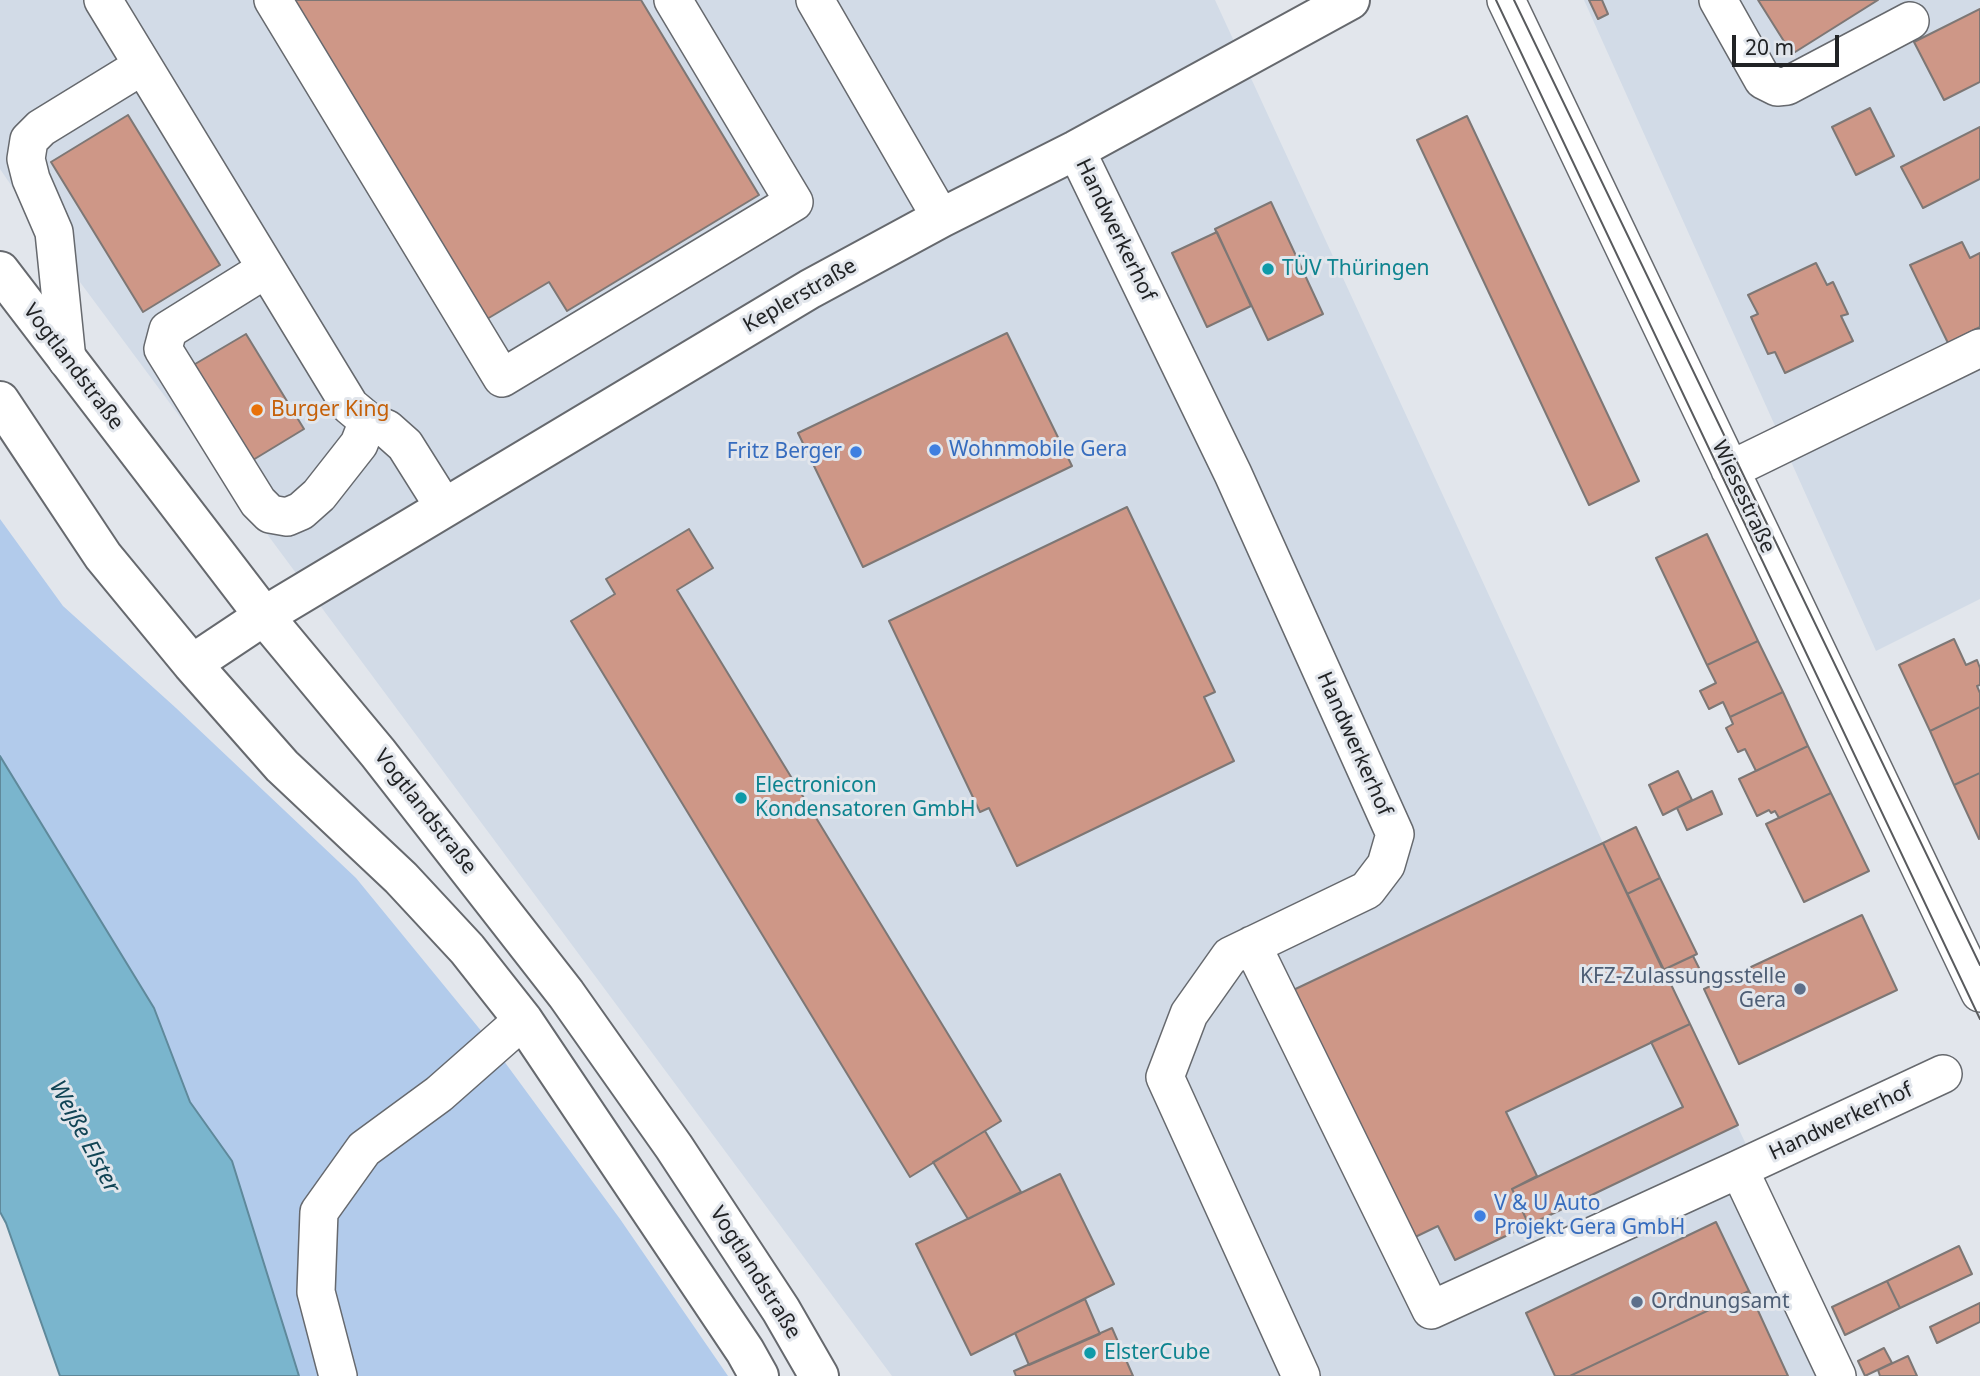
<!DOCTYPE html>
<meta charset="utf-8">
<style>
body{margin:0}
#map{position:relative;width:1980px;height:1376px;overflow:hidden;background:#e2e6ec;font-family:"Noto Sans",sans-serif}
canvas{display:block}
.scale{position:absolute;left:1732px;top:35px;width:107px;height:32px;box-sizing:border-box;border:4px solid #212325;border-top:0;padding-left:9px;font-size:21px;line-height:24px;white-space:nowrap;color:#212325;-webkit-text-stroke:5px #e2e6ec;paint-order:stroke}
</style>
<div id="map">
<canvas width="1980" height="1376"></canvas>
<div class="scale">20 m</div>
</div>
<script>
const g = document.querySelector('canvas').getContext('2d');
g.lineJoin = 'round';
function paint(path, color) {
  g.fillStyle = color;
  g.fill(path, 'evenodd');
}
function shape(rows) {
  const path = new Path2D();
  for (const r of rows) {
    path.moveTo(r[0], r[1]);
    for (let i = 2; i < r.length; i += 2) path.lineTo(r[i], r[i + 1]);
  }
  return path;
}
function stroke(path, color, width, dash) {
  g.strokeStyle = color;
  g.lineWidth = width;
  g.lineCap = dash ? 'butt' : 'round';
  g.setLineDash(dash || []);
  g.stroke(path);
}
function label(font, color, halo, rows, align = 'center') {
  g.font = font + ' "Noto Sans",sans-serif';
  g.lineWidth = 6;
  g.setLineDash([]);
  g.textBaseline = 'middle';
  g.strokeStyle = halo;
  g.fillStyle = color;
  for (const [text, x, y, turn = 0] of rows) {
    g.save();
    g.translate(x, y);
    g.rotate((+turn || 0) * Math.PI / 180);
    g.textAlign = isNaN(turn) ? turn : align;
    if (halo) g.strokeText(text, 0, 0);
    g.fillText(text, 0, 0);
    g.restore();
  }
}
paint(shape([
 [0,0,1215,0,1603,843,1856,1376,892,1376,48,239,0,169],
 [1584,0,1980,0,1980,599,1876,651]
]), '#d2dbe7');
paint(shape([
 [0,519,63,606,176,708,356,878,487,1038,620,1219,728,1376,299,1376,232,1161,190,1102,154,1008,0,756]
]), '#b2cbeb');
const water = shape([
 [0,756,154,1008,190,1102,232,1161,299,1376,60,1376,6,1223,0,1212,0,756]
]);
paint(water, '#7ab5cd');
stroke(water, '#5f899b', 2);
const building = shape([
 [287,0,641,0,759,195,567,311,549,282,482,322,287,0],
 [1589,0,1602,0,1608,14,1598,19,1589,0],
 [1758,0,1878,0,1792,54,1758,0],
 [1980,9,1980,82,1944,100,1914,42,1980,9],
 [1870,108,1894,156,1856,175,1832,127,1870,108],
 [128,115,220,265,143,312,51,162,128,115],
 [1467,116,1639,481,1589,505,1417,140,1467,116],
 [1980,127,1980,179,1923,208,1901,167,1980,127],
 [1271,202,1323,314,1268,340,1215,229,1271,202],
 [1217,232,1251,306,1207,327,1172,253,1217,232],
 [1962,242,1970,258,1980,253,1980,327,1948,343,1910,265,1962,242],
 [1816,263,1827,285,1833,282,1848,314,1841,316,1853,341,1785,373,1775,352,1768,354,1751,317,1758,314,1748,295,1816,263],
 [1007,333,1072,466,863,567,798,433,1007,333],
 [246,334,304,429,248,463,190,367,246,334],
 [1127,507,1215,692,1204,697,1234,761,1017,866,989,808,980,812,889,621,1127,507],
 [689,529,713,568,677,590,1001,1121,910,1177,571,621,615,594,606,579,689,529],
 [1707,534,1758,641,1707,665,1656,558,1707,534],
 [1954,639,1966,665,1977,660,1980,668,1980,685,1977,686,1980,693,1980,707,1930,731,1899,665,1954,639],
 [1758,641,1783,692,1730,717,1723,702,1709,709,1700,691,1716,683,1707,665,1758,641],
 [1783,692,1808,746,1756,771,1745,749,1738,752,1726,728,1733,724,1730,717,1783,692],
 [1980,707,1980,773,1954,785,1930,731,1980,707],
 [1808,746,1831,793,1779,818,1775,811,1771,813,1769,810,1757,816,1739,779,1808,746],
 [1678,771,1692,800,1663,815,1649,785,1678,771],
 [1980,773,1980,838,1979,839,1954,785,1980,773],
 [1712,791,1722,814,1687,830,1677,808,1712,791],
 [1831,793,1869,871,1804,902,1766,824,1831,793],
 [1636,827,1660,878,1627,894,1603,843,1636,827],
 [1603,843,1690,1024,1506,1112,1537,1176,1512,1189,1529,1225,1455,1260,1438,1226,1409,1240,1287,993,1603,843],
 [1660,878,1697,954,1663,970,1627,894,1660,878],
 [1862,915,1897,990,1739,1064,1704,989,1862,915],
 [1693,956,1700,970,1670,983,1663,970,1693,956],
 [1690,1024,1738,1125,1529,1225,1512,1189,1683,1107,1651,1042,1690,1024],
 [985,1131,1021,1192,968,1219,933,1162,985,1131],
 [1060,1174,1114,1284,971,1355,916,1244,1060,1174],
 [1716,1222,1749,1291,1570,1376,1555,1376,1526,1313,1716,1222],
 [1959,1246,1972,1274,1900,1308,1887,1281,1959,1246],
 [1887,1281,1900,1308,1845,1335,1832,1307,1887,1281],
 [1749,1291,1788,1376,1570,1376,1749,1291],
 [1085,1299,1100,1334,1029,1365,1015,1333,1085,1299],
 [1980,1303,1980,1322,1937,1343,1930,1327,1980,1303],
 [1112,1328,1133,1376,1016,1376,1014,1371,1112,1328],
 [1884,1348,1892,1363,1865,1376,1858,1361,1884,1348],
 [1908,1356,1917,1376,1880,1376,1878,1370,1908,1356]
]);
paint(building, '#ce9787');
stroke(building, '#7d7775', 2);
const minor = shape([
 [103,0,350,406,368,421,387,429,405,445,444,507],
 [273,0,502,378,794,202,673,0],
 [815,0,941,218],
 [1506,0,1980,993],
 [1718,0,1763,80,1777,87,1787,86,1910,21],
 [1076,150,1233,474,1395,834,1386,865,1367,890,1230,956,1189,1014,1165,1077,1301,1376],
 [266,269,168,330,163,349,258,502,270,514,287,517,301,511,319,495,359,444,368,421],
 [67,360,54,232,31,179,26,159,29,140,41,128,142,66],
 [1730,470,1980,348],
 [1252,945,1431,1310,1739,1169],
 [338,1376,316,1292,319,1212,364,1149,439,1094,523,1020],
 [1837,1376,1739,1169,1943,1074]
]);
const major = shape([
 [0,271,264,616,378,753,566,994,674,1147,781,1310,819,1376],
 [0,401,103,556,192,664,282,766,401,878,467,949,523,1020,745,1351,759,1376],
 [192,664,264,616,810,289,941,218,1076,150,1350,0]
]);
stroke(minor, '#66696e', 40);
stroke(major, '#66696e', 42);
stroke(minor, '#fff', 37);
stroke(major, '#fff', 38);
stroke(shape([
 [1496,0,1980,1019],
 [1514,0,1980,965]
]), '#595b5e', 2);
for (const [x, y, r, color] of [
 [1268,269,7,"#0f9aa8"],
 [257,410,7,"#e8710a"],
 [935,450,7,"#3f7fe0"],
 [856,452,7,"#3f7fe0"],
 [741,798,7,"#0f9aa8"],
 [1800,989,7,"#5c6f8a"],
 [1480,1216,7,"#3f7fe0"],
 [1637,1302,7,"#5c6f8a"],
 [1090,1353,7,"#0f9aa8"]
]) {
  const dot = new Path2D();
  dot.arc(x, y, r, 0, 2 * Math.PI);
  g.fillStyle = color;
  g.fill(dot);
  stroke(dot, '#e2e6ec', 2.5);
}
label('21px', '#212325', '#e2e6ec', [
 ["Handwerkerhof",1115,230,64],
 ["Keplerstraße",800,296,-30],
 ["Vogtlandstraße",73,367,53],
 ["Wiesestraße",1743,497,65],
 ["Handwerkerhof",1354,744,66],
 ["Vogtlandstraße",425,812,52],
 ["Handwerkerhof",1841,1122,-25],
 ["Vogtlandstraße",755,1273,58]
]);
label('21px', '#0d838f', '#e2e6ec', [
 ["TÜV Thüringen",1282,269],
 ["Electronicon",755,786],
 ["Kondensatoren GmbH",755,810],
 ["ElsterCube",1104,1353]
], 'left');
label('21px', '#c56008', '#e2e6ec', [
 ["Burger King",271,410]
], 'left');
label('21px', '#366cbe', '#e2e6ec', [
 ["Wohnmobile Gera",949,450],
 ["Fritz Berger",842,452,"right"],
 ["V & U Auto",1494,1204],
 ["Projekt Gera GmbH",1494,1228]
], 'left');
label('21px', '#4e5e75', '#e2e6ec', [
 ["KFZ-Zulassungsstelle",1786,977],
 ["Gera",1786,1001],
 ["Ordnungsamt",1651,1302,"left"]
], 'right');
label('italic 23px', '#104455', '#e2e6ec', [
 ["Weiße Elster",84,1137,62]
]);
</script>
